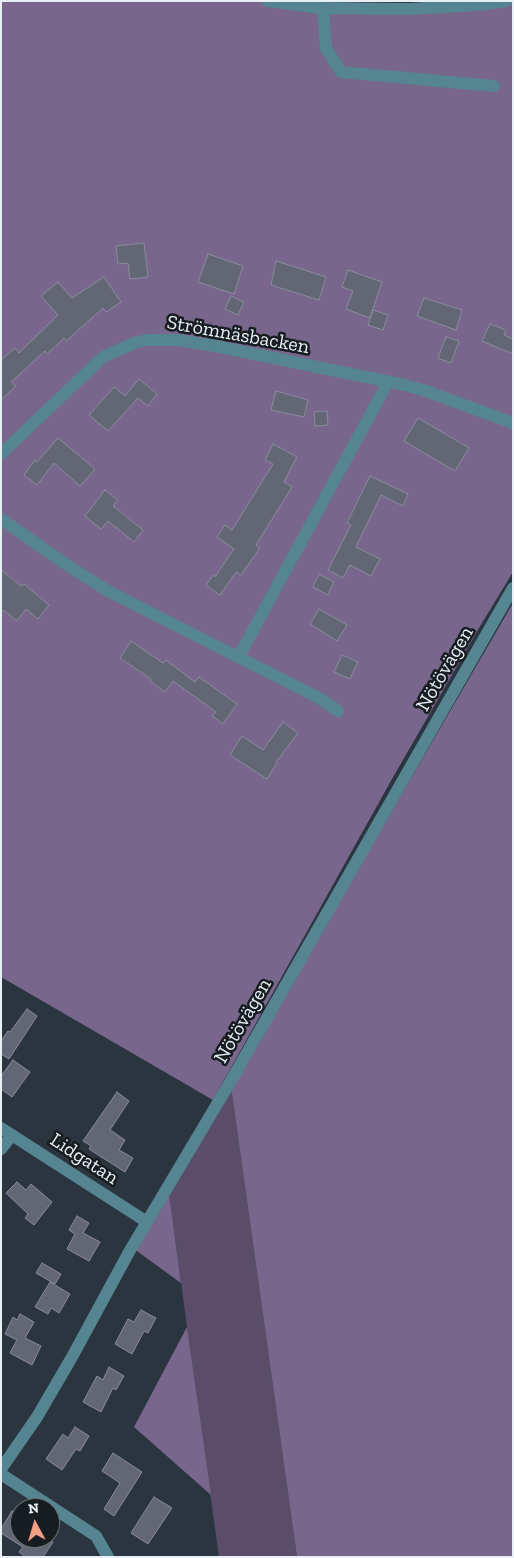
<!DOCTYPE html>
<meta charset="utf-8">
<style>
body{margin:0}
#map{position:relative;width:514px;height:1558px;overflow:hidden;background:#2a353f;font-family:"Zilla Slab",serif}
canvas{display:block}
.frame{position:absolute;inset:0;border:2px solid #e8f0f6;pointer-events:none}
.north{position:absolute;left:10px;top:1498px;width:50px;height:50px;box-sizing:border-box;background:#171c21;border:1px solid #6b7176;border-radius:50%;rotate:354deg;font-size:14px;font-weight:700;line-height:20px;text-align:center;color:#e8f0f6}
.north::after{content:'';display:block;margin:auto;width:18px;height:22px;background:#f39f86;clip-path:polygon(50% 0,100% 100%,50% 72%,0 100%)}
</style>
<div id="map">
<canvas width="514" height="1558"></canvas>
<div class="frame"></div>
<div class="north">N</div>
</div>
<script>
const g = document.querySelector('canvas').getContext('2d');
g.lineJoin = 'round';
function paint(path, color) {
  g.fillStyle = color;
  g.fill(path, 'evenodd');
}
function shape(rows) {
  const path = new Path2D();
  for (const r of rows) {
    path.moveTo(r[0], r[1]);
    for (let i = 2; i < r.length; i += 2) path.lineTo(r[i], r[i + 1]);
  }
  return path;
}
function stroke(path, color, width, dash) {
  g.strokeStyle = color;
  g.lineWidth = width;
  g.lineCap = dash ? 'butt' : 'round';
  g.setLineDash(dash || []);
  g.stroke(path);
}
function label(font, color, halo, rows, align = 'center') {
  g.font = font + ' "Zilla Slab",serif';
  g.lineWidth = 5;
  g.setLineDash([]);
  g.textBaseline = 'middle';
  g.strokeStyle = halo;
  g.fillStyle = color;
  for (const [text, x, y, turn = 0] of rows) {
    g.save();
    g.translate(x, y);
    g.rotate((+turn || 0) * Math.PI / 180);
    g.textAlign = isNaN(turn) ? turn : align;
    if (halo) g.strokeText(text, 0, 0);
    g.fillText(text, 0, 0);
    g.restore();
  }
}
paint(shape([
 [231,1087,297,1557,219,1557,187,1327,168,1185]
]), '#5b4d69');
paint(shape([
 [1,1,277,1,387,4,513,1,513,572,479,628,392,779,213,1100,1,977],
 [513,603,513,1557,297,1557,231,1087],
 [168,1185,181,1283,130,1246],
 [187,1327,211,1495,134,1427]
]), '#78668c');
const building = shape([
 [144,243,148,277,130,279,128,263,118,264,116,246,144,243],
 [208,254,243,266,234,294,198,282,208,254],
 [276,261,326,277,319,300,271,285,276,261],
 [348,270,382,282,370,318,346,309,353,291,342,287,348,270],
 [104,277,121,302,106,312,103,308,66,341,64,338,47,354,45,351,11,382,16,386,1,400,1,360,15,348,19,353,58,315,41,296,58,282,72,298,104,277],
 [231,296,244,302,238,315,225,309,231,296],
 [424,298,462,310,456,330,417,316,424,298],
 [373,310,388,315,383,330,368,325,373,310],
 [490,324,506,330,504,335,513,339,513,354,482,341,490,324],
 [446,337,459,341,451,363,438,358,446,337],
 [139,379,157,394,148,406,138,398,108,431,89,415,114,387,125,396,139,379],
 [276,391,308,400,304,417,271,410,276,391],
 [327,411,328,425,315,426,314,412,327,411],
 [418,418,469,448,455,471,404,441,418,418],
 [58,438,95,469,80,486,54,463,37,485,24,475,35,460,37,462,58,438],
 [273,444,297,457,284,482,292,487,256,545,260,548,241,575,236,572,220,595,206,585,213,575,215,577,234,549,217,537,225,525,232,530,273,464,265,460,273,444],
 [370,476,408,494,403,506,381,495,356,547,380,559,371,576,350,565,343,578,328,570,351,525,347,523,370,476],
 [105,490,118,500,113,506,143,530,134,542,108,521,101,529,85,516,105,490],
 [1,570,21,586,24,584,49,605,38,619,26,609,17,621,5,611,1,611,1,570],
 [319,574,334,582,328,595,313,587,319,574],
 [319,609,347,625,337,641,310,624,319,609],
 [131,641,163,663,166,660,195,682,199,677,237,704,223,724,212,716,216,712,173,681,165,692,150,681,151,679,120,658,131,641],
 [342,655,358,662,350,679,334,672,342,655],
 [283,722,298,733,276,762,277,763,267,779,230,755,242,736,263,750,283,722],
 [27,1009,37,1016,9,1059,1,1054,1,1041,8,1031,10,1032,27,1009],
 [13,1060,30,1072,12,1097,1,1089,1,1076,13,1060],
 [117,1092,129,1101,110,1130,125,1140,119,1150,133,1158,125,1172,89,1149,91,1146,83,1141,117,1092],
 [17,1182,26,1190,31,1184,52,1202,34,1225,25,1218,28,1214,6,1193,17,1182],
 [77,1216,89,1223,83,1233,100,1242,89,1261,67,1249,75,1234,69,1230,77,1216],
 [42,1263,61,1274,55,1284,36,1273,42,1263],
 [50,1282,70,1294,59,1313,51,1308,48,1314,35,1307,50,1282],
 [141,1310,156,1318,148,1333,144,1331,132,1354,115,1344,128,1319,134,1322,141,1310],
 [20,1314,34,1322,25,1338,41,1346,32,1365,10,1353,17,1340,5,1334,13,1317,17,1320,20,1314],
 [109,1367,124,1376,116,1390,113,1388,101,1412,83,1402,97,1376,103,1380,109,1367],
 [75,1427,89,1436,80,1451,76,1449,62,1470,46,1459,63,1434,68,1438,75,1427],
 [113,1453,142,1472,114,1516,104,1509,120,1483,102,1471,113,1453],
 [154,1497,172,1508,148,1544,131,1533,154,1497],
 [12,1511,20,1516,20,1538,46,1538,53,1542,43,1557,26,1557,19,1552,23,1547,1,1533,1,1529,12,1511]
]);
paint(building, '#636675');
stroke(building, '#898c9c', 1);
stroke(shape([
 [268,1,320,8,409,9,478,5,506,1],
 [323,8,326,48,341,72,494,86],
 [1,454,103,357,134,343,146,340,177,340,210,345,405,385,426,391,513,423],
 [1,519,67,565,108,591,319,698,338,711],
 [239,656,388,382],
 [1,1128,147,1222],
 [1,1149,12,1135],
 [1,1469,37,1417,72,1357,129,1252,229,1084,513,588],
 [1,1474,96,1536,108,1557]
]), '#558591', 12);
label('20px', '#e8f0f6', '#171c21', [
 ["Strömnäsbacken",238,335,10],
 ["Nötövägen",445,669,-60],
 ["Nötövägen",243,1021,-60],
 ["Lidgatan",84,1159,33]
]);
</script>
